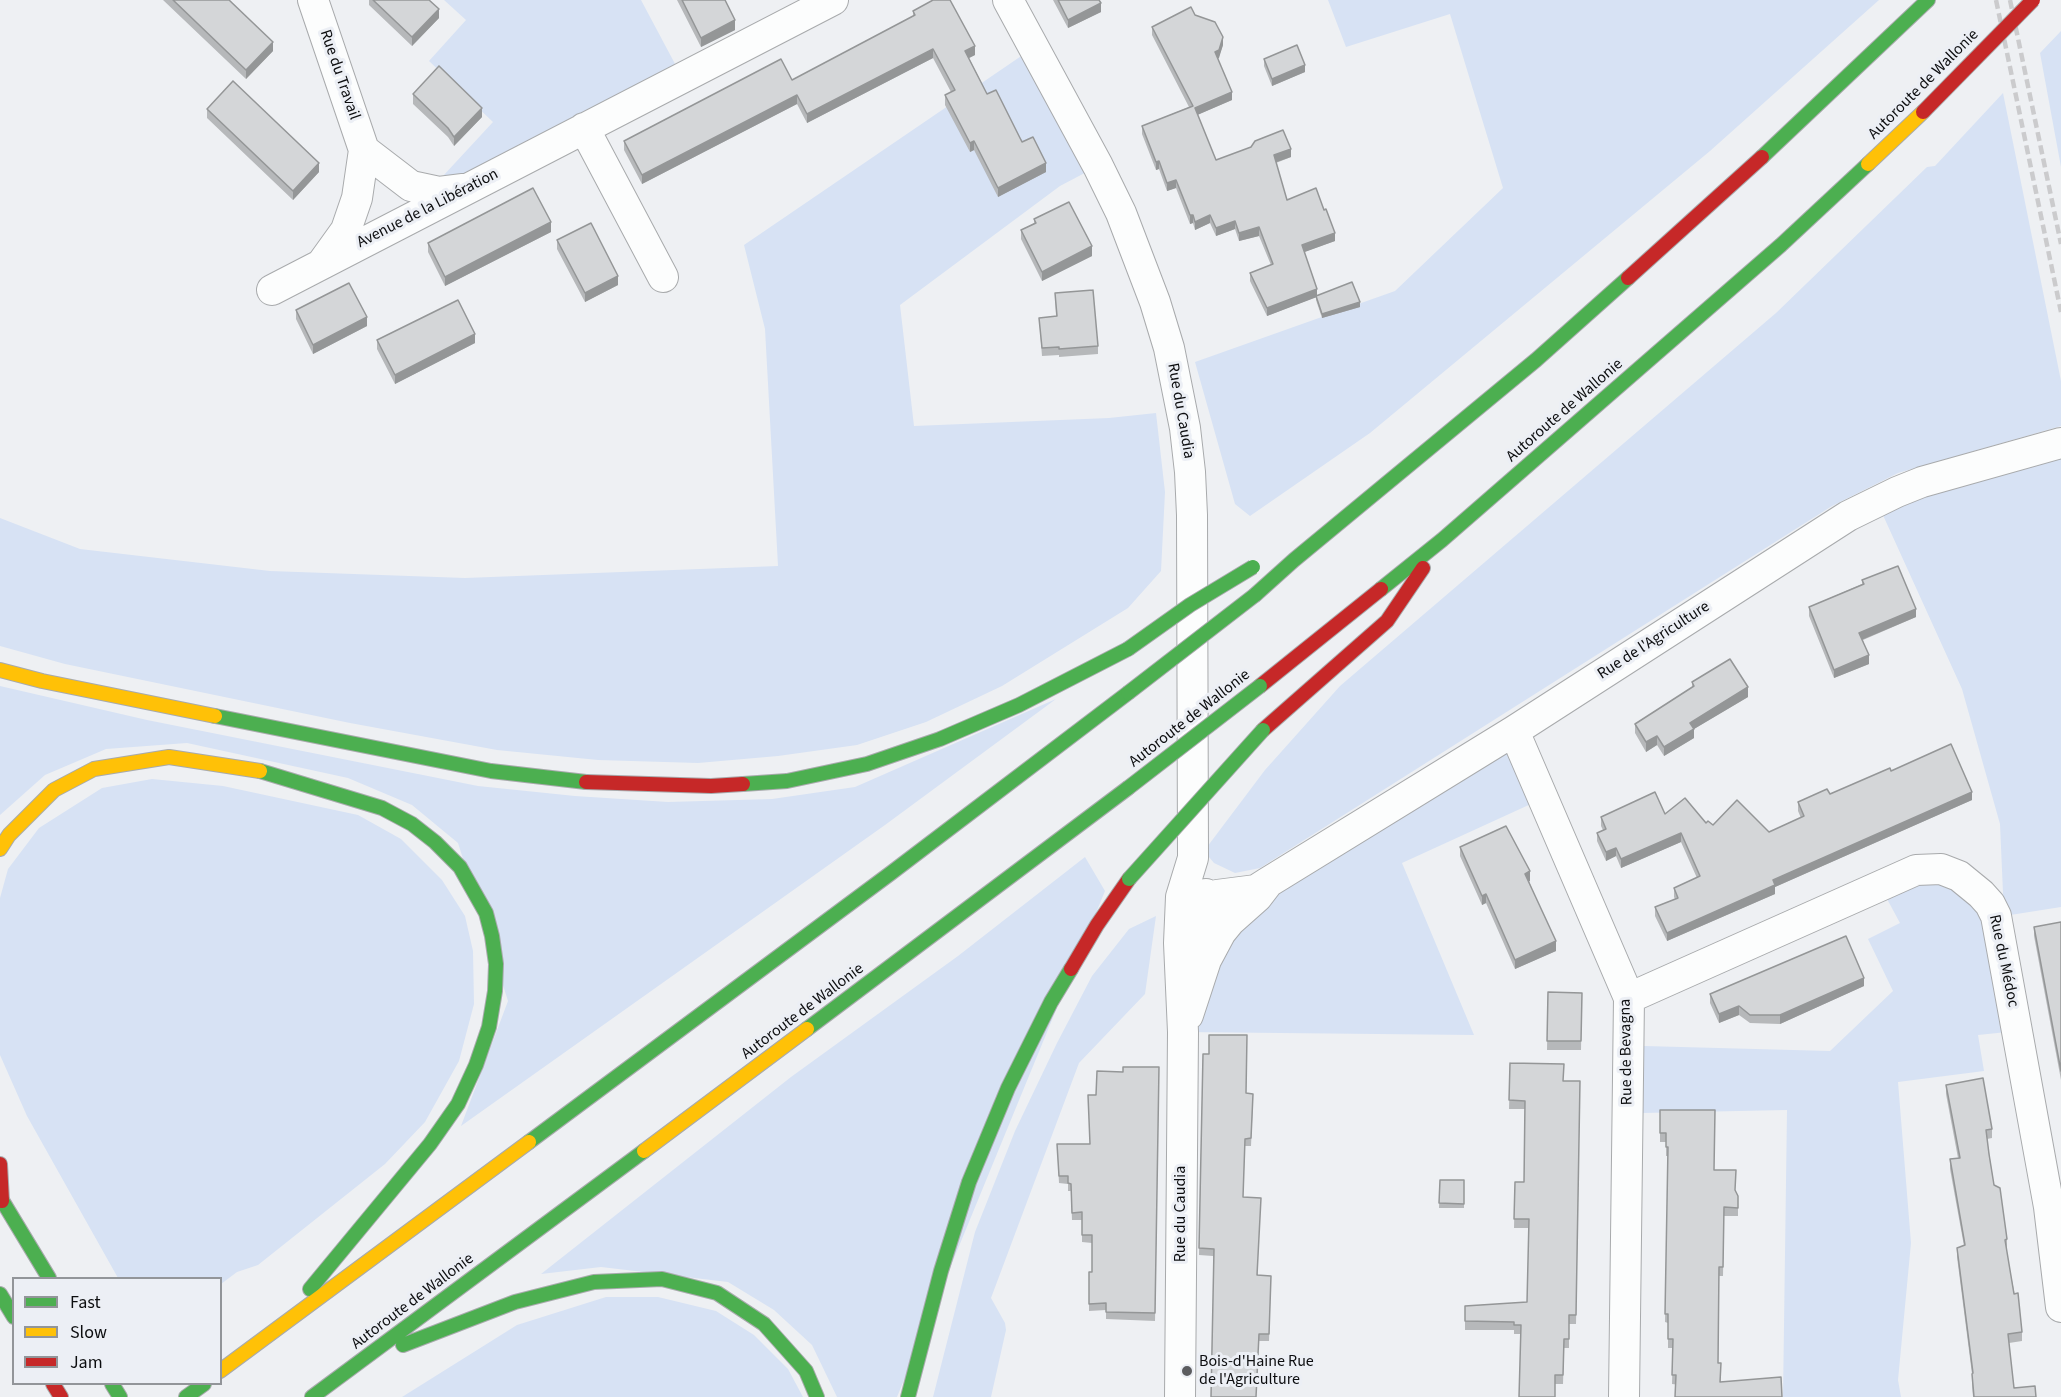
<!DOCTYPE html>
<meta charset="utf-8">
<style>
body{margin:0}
#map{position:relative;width:2061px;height:1397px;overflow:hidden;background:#eef0f3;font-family:"Source Sans 3",sans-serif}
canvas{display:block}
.legend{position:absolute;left:12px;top:1277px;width:210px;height:108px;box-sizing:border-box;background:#eceff5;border:2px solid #929599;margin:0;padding:8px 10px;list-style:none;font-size:18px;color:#0c0d0f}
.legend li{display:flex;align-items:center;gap:12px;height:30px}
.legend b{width:30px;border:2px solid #929599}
</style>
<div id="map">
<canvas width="2061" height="1397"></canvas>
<ul class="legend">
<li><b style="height:8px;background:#4caf50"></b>Fast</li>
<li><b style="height:8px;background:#ffc107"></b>Slow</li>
<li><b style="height:8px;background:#c62828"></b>Jam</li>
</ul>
</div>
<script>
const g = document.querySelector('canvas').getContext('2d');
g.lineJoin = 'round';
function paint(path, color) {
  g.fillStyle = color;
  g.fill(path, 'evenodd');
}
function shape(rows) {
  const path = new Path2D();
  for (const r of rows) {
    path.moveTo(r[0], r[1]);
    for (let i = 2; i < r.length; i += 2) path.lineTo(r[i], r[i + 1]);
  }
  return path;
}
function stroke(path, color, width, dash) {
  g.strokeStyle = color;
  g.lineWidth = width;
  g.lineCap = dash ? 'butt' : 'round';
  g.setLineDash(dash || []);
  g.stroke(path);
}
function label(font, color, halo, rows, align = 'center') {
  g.font = font + ' "Source Sans 3",sans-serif';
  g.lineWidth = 6;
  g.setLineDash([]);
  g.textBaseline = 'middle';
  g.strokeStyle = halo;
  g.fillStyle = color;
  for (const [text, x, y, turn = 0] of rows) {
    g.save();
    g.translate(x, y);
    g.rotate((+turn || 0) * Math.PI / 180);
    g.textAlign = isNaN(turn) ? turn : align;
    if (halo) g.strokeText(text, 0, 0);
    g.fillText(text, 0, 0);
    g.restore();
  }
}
paint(shape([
 [444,0,641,0,682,77,430,190,493,122,429,61,466,20],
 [1328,0,1879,0,1710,151,1370,433,1250,516,1235,504,1195,362,1395,291,1503,188,1450,14,1346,47],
 [2061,31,2061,167,2040,53],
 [1033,48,1098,166,1060,186,900,305,914,426,1109,418,1156,413,1165,492,1161,571,1128,608,1002,686,926,722,857,745,778,756,698,763,598,760,497,750,350,723,65,664,0,646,0,518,80,549,270,571,465,578,778,566,765,329,744,245],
 [2003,93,2061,381,2061,426,1898,473,1832,506,1260,868,1235,873,1214,863,1204,851,1265,770,1340,686,1776,313,1927,167,1935,166],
 [2061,456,2061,907,2004,916,2000,824,1962,689,1877,502],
 [0,686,147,720,478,786,575,796,668,802,772,799,855,787,1056,699,885,825,461,1126,508,1001,458,843,412,805,348,778,187,743,106,749,45,775,0,815],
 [1514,731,1544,798,1402,863,1474,1035,1183,1032,1221,932],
 [152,779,223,786,358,815,401,839,442,880,465,916,473,951,474,1004,459,1061,425,1122,385,1164,258,1265,237,1272,221,1284,220,1278,118,1278,27,1116,0,1055,0,898,8,869,39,828,102,788],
 [1085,857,1105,891,897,1397,837,1397,812,1345,774,1310,728,1282,601,1267,541,1274,791,1077,958,956],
 [1916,870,1981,894,2017,1031,1978,1035,1984,1071,1898,1082,1911,1243,1898,1380,1901,1397,1783,1397,1787,1110,1642,1113,1644,1046,1830,1051,1893,991,1868,939,1900,923,1880,886],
 [1156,916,1145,994,1079,1063,991,1298,1005,1323,1006,1330,991,1397,933,1397,975,1232,1015,1131,1057,1043,1092,976,1129,929],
 [606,1297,658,1297,716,1311,754,1335,788,1369,803,1397,402,1397,517,1325]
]), '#d7e2f4');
const street = shape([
 [313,0,364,150,357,198,346,230,323,262],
 [1008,0,1098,166,1121,213,1155,302,1169,348,1185,428,1190,472,1192,515,1193,858,1181,897,1179,943,1183,1032,1180,1397],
 [584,128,663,277],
 [364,150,411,186,439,192,463,189],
 [272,290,833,0],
 [1514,731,1629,998,1624,1397],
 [1180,940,1189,922,1206,901,1217,895,1256,890,1267,883,1514,731,1848,516,1897,492,1922,482,2061,443],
 [1206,960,1221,932,1230,921,1257,897,1267,884],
 [1629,998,1916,870,1941,869,1959,876,1981,894,1990,904,1996,916,2049,1207,2061,1307],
 [1188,1015,1206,960,1206,894]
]);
const fast = shape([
 [1762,157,1928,0],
 [1381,589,1442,540,1781,245,1868,164],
 [1255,595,1294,560,1536,360,1628,278],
 [215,716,491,771,586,782],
 [260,771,382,808,412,824,435,842,460,867,486,913,492,936,496,964,495,991,489,1027,476,1065,458,1104,430,1144,310,1289],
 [743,784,787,781,867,764,940,739,1019,705,1128,649],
 [807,1029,1128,788],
 [529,1142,891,873,1128,693],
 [0,1197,49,1278],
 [0,1294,14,1317],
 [403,1345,515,1302,594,1282,662,1279,717,1293,764,1324,806,1371,817,1397],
 [112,1384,120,1397],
 [186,1397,204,1384],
 [312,1397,644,1151],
 [908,1397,941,1271,969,1182,1008,1088,1051,1002,1071,969]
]);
const slow = shape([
 [1868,164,1923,112],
 [0,670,42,681,215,716],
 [0,849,9,835,54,790,94,769,169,757,260,771],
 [644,1151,807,1029],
 [220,1371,529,1142]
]);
const jam = shape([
 [1628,278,1762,157],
 [1260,686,1381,589],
 [1263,730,1387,621,1423,568],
 [586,782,711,786,743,784],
 [1071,969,1097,925,1129,879],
 [0,1164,2,1201],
 [53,1384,61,1397]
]);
stroke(street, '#a8aaac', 32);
stroke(fast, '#a8aaac', 16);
stroke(slow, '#a8aaac', 16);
stroke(jam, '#a8aaac', 16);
stroke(street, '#fcfdfd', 30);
stroke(fast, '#4caf50', 14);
stroke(slow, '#ffc107', 14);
stroke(jam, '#c62828', 14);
stroke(shape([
 [1996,0,2061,312],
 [2010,0,2061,244]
]), '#cbcbcd', 4.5, [9, 4.5]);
const fastBridge = shape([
 [1128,649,1190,605,1253,567],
 [1128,693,1255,595],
 [1128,788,1260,686],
 [1129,879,1263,730]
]);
const jamBridge = shape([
 [1923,112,2033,0]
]);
stroke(fastBridge, '#a8aaac', 16, []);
stroke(jamBridge, '#a8aaac', 16, []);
stroke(fastBridge, '#4caf50', 14);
stroke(jamBridge, '#c62828', 14);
paint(shape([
 [163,0,229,0,273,51,246,79],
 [369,0,429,0,439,18,412,46,369,5],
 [677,0,725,0,735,30,701,47],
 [1053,0,1099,0,1101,12,1068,28],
 [913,11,975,55,969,58,987,94,1046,172,998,197,974,150,970,152,945,105,945,95,951,92,933,58,807,123,797,104,642,184,624,150,624,141,792,80,913,17],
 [1195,15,1223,45,1218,59,1232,100,1197,115,1216,160,1291,157,1276,163,1287,200,1335,241,1304,252,1317,295,1360,307,1322,318,1316,300,1316,297,1267,316,1250,281,1250,273,1271,265,1259,236,1239,241,1235,229,1216,236,1210,223,1195,230,1193,223,1190,224,1176,188,1167,191,1159,169,1156,170,1142,134,1142,126,1189,107,1152,35,1152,27],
 [1264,59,1305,72,1272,86,1264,66],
 [413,94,482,117,454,146,448,137,413,104],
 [207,109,319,172,293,200,207,118],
 [1034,219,1092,256,1042,281,1021,239,1021,230,1034,223],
 [551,232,445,286,428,252,428,243],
 [557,240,618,285,585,302,557,249],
 [1055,293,1098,346,1098,354,1059,357,1059,355,1042,356,1039,318,1056,316],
 [296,310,367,326,313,354,296,319],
 [377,340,475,343,395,384,377,349],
 [1862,580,1916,617,1863,640,1869,664,1834,678,1809,616,1809,607,1862,584],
 [1692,682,1748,697,1694,729,1694,738,1664,756,1657,745,1646,752,1635,733,1635,724,1692,688],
 [1891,771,1972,800,1775,887,1775,894,1667,941,1655,916,1655,907,1675,899,1674,897,1674,888,1697,878,1681,842,1621,868,1616,856,1606,861,1597,841,1597,833,1603,830,1601,826,1601,817,1665,814,1713,825,1769,832,1801,818,1798,811,1798,802,1830,794],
 [1460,847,1530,881,1529,881,1556,951,1515,969,1486,903,1482,905,1460,856],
 [2061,922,2061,1080,2034,936,2034,927],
 [1864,986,1780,1024,1750,1023,1739,1015,1719,1023,1710,1003,1710,994],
 [1548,992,1582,993,1581,1050,1547,1050],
 [1203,1054,1253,1101,1251,1146,1245,1146,1243,1197,1258,1275,1271,1276,1269,1341,1259,1341,1213,1256,1199,1255],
 [1510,1063,1564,1081,1580,1081,1576,1324,1569,1324,1569,1348,1564,1348,1563,1384,1555,1384,1520,1334,1514,1334,1514,1330,1465,1330,1465,1306,1527,1302,1529,1228,1514,1228,1515,1182,1524,1182,1525,1109,1509,1109],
 [1159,1067,1155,1321,1106,1319,1106,1310,1089,1311,1089,1272,1092,1272,1092,1243,1082,1242,1082,1220,1072,1220,1071,1191,1068,1191,1068,1184,1059,1183,1057,1144,1090,1144,1096,1095,1123,1072],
 [1946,1085,1992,1129,1992,1138,1987,1139,1994,1185,2007,1239,2007,1248,2006,1249,2022,1332,2022,1341,2009,1343,2014,1388,2036,1397,1973,1397,1972,1383,1972,1374,1957,1257,1957,1248,1964,1246,1950,1169,1950,1159,1958,1158,1946,1094],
 [1660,1110,1714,1170,1735,1190,1738,1196,1738,1216,1724,1216,1723,1276,1719,1276,1718,1363,1721,1382,1782,1397,1672,1384,1673,1348,1668,1348,1668,1323,1665,1322,1668,1156,1666,1156,1666,1142,1660,1142],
 [1440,1180,1464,1180,1464,1208,1439,1208]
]), '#b6b8ba');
paint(shape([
 [1101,3,1101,12,1068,28,1068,20],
 [439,9,439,18,412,46,412,37],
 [735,20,735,30,701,47,701,38],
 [1223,37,1223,45,1219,58,1215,60,1215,52],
 [273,42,273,51,246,79,246,70],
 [975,46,975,55,965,60,965,51],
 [933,49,933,58,807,123,807,114],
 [1305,65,1305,72,1272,86,1272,79],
 [1232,92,1232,100,1195,116,1195,108],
 [797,95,797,104,642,184,642,175],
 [482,108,482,117,454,146,454,137],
 [974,141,974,150,970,152,970,143],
 [1291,149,1291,157,1274,163,1274,155],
 [1159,161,1159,169,1156,170,1156,162],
 [319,163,319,172,293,200,293,191],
 [1046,163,1046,172,998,197,998,188],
 [1176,180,1176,188,1167,191,1167,183],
 [1190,215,1193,215,1193,223,1190,224],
 [1210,215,1210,223,1195,230,1195,222],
 [1235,221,1235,229,1216,236,1216,228],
 [551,222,551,232,445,286,445,277],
 [1259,227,1259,236,1239,241,1239,233],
 [1335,233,1335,241,1302,253,1302,245],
 [1092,246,1092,256,1042,281,1042,272],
 [618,276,618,285,585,302,585,293],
 [1317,289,1317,297,1267,316,1267,308],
 [1360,302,1360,307,1322,318,1322,314],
 [367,317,367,326,313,354,313,345],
 [475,334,475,343,395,384,395,375],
 [1916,609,1916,617,1859,641,1859,633],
 [1869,655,1869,664,1834,678,1834,670],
 [1748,687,1748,697,1694,729,1694,738,1664,756,1664,747,1690,723],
 [1657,736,1657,745,1646,752,1646,742],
 [1972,792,1972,800,1775,887,1775,894,1667,941,1667,933,1773,880],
 [1681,833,1681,842,1621,868,1621,859],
 [1616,848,1616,856,1606,861,1606,852],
 [1530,871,1530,881,1525,883,1525,874],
 [1486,894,1486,903,1482,905,1482,896],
 [1556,941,1556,951,1515,969,1515,960],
 [1864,978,1864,986,1780,1024,1780,1015],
 [1739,1006,1739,1015,1719,1023,1719,1014]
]), '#949697');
const building = shape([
 [173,0,229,0,273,42,246,70,173,0],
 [373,0,429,0,439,9,412,37,373,0],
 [682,0,725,0,735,20,701,38,682,0],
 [933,0,950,0,975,46,965,51,987,94,996,90,1022,142,1033,137,1046,163,998,188,974,141,970,143,945,95,955,90,933,49,807,114,797,95,642,175,624,141,781,59,792,80,915,15,913,11,933,0],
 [1058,0,1099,0,1101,3,1068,20,1058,0],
 [1191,7,1195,15,1215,22,1223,37,1219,50,1215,52,1232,92,1195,108,1216,160,1251,147,1255,141,1283,130,1291,149,1274,155,1287,200,1316,188,1324,210,1326,209,1335,233,1302,245,1317,289,1267,308,1250,273,1273,264,1259,227,1239,233,1235,221,1216,228,1210,215,1195,222,1193,215,1190,215,1176,180,1167,183,1159,161,1156,162,1142,126,1193,106,1152,27,1191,7],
 [1297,45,1305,65,1272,79,1264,59,1297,45],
 [439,66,482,108,454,137,448,128,413,94,439,66],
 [233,81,319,163,293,191,207,109,233,81],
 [533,188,551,222,445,277,428,243,533,188],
 [1069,202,1092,246,1042,272,1021,230,1036,223,1034,219,1069,202],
 [591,223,618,276,585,293,557,240,591,223],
 [1352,282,1360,302,1322,314,1316,296,1352,282],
 [349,283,367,317,313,345,296,310,349,283],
 [1093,290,1098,346,1059,349,1059,347,1042,348,1039,318,1057,316,1055,293,1093,290],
 [458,300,475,334,395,375,377,340,458,300],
 [1898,566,1916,609,1859,633,1869,655,1834,670,1809,607,1864,584,1862,580,1898,566],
 [1730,659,1748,687,1690,723,1694,729,1664,747,1657,736,1646,742,1635,724,1694,686,1692,682,1730,659],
 [1951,744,1972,792,1773,880,1775,885,1667,933,1655,907,1678,898,1674,888,1700,876,1681,833,1621,859,1616,848,1606,852,1597,833,1606,829,1601,817,1655,792,1665,814,1685,798,1706,823,1708,821,1713,825,1737,800,1769,832,1804,816,1798,802,1827,789,1830,794,1890,768,1891,771,1951,744],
 [1506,826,1530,871,1525,874,1556,941,1515,960,1486,894,1482,896,1460,847,1506,826],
 [2061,922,2061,1071,2034,927,2061,922],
 [1846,936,1864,978,1780,1015,1750,1015,1739,1006,1719,1014,1710,994,1846,936],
 [1548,992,1582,993,1581,1041,1547,1041,1548,992],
 [1209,1035,1247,1035,1246,1093,1253,1094,1251,1138,1245,1139,1243,1197,1261,1198,1257,1275,1271,1276,1269,1334,1259,1334,1256,1397,1211,1397,1214,1249,1199,1248,1203,1054,1209,1054,1209,1035],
 [1510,1063,1564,1064,1563,1081,1580,1081,1576,1315,1569,1315,1569,1339,1564,1339,1563,1375,1555,1375,1555,1397,1519,1397,1521,1325,1514,1325,1514,1322,1465,1321,1465,1306,1527,1302,1529,1219,1514,1219,1515,1182,1524,1182,1525,1101,1509,1100,1510,1063],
 [1123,1067,1159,1067,1155,1313,1106,1312,1106,1303,1089,1304,1089,1272,1092,1272,1092,1235,1082,1235,1082,1212,1072,1213,1071,1184,1068,1183,1068,1176,1059,1176,1057,1144,1090,1144,1088,1095,1096,1095,1097,1071,1123,1072,1123,1067],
 [1983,1078,1992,1129,1986,1130,1989,1154,1994,1185,2000,1188,2007,1239,2005,1240,2014,1294,2018,1293,2022,1332,2008,1334,2014,1388,2035,1386,2036,1397,1974,1397,1972,1374,1973,1373,1957,1248,1965,1245,1950,1159,1960,1158,1946,1085,1983,1078],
 [1660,1110,1715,1110,1714,1170,1736,1170,1735,1190,1738,1196,1738,1208,1724,1207,1723,1267,1719,1267,1718,1363,1721,1363,1720,1382,1781,1377,1782,1397,1675,1397,1676,1375,1672,1375,1673,1339,1668,1339,1668,1314,1665,1314,1668,1147,1666,1147,1666,1133,1660,1133,1660,1110],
 [1440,1180,1464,1180,1464,1204,1439,1203,1440,1180]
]);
paint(building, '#d4d6d8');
stroke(building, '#949697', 1.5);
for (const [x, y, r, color] of [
 [1187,1371,6,"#5b5c5f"]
]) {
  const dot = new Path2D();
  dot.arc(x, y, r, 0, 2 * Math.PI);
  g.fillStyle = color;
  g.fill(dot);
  stroke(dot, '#eceff5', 2);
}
label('16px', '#0c0d0f', '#eceff5', [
 ["Rue du Travail",339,75,71],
 ["Autoroute de Wallonie",1924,85,-45],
 ["Avenue de la Libération",428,209,-27],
 ["Rue du Caudia",1180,411,80],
 ["Autoroute de Wallonie",1565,411,-41],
 ["Rue de l'Agriculture",1654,641,-33],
 ["Autoroute de Wallonie",1190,719,-38],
 ["Rue du Médoc",2003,961,78],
 ["Autoroute de Wallonie",803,1012,-37],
 ["Rue de Bevagna",1627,1052,-91],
 ["Rue du Caudia",1181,1214,-90],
 ["Autoroute de Wallonie",413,1302,-37]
]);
label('16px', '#0c0d0f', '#eceff5', [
 ["Bois-d'Haine Rue",1199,1362],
 ["de l'Agriculture",1199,1380]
], 'left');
</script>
